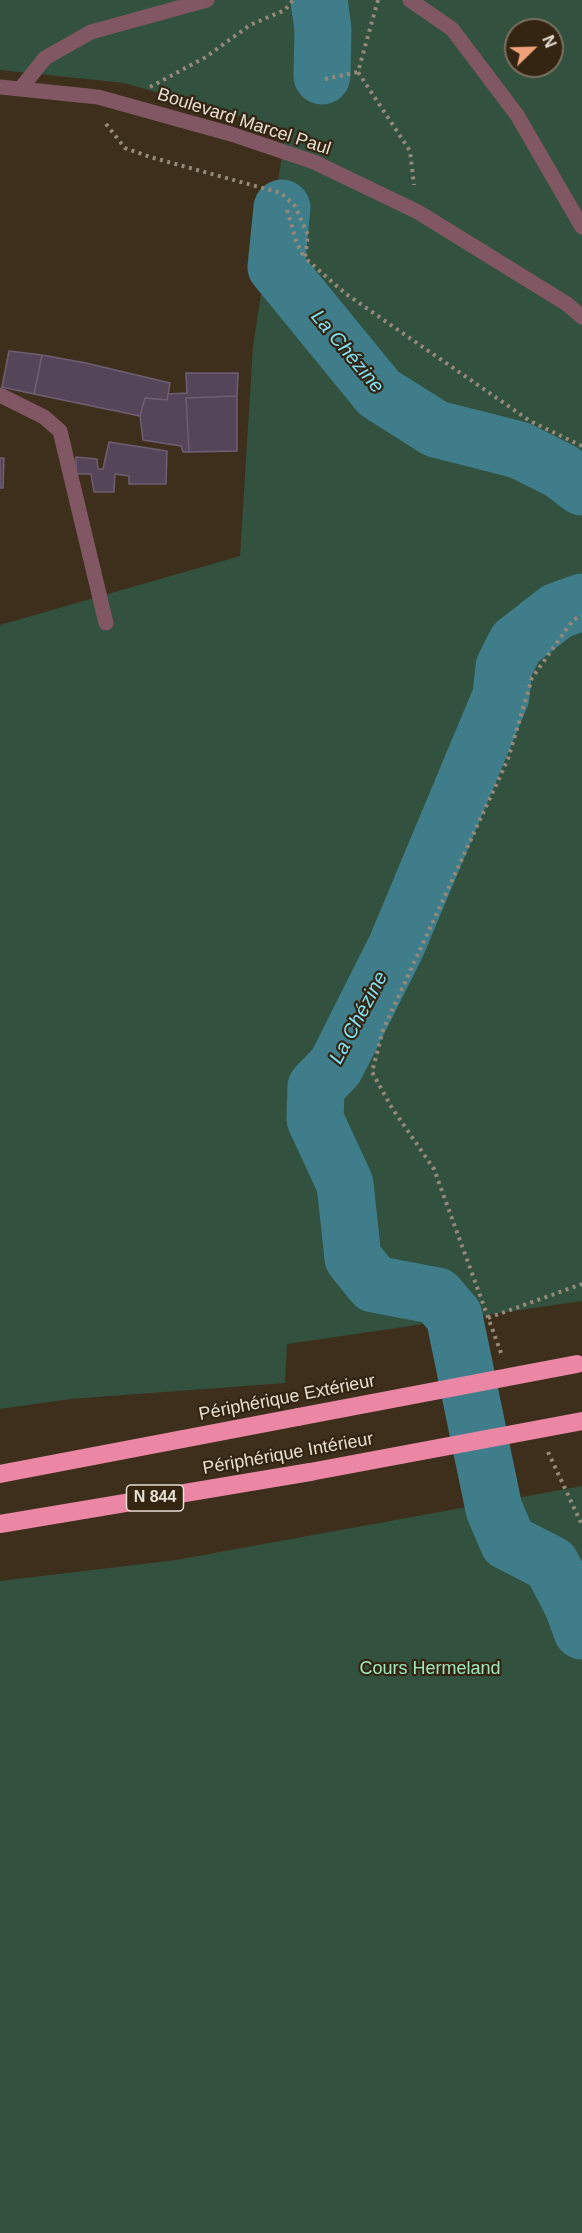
<!DOCTYPE html>
<meta charset="utf-8">
<style>
body{margin:0}
#map{position:relative;width:582px;height:2233px;overflow:hidden;background:#3d2f1c;font-family:Helvetica,sans-serif}
canvas{display:block}
.north{position:absolute;left:504px;top:18px;width:60px;height:60px;box-sizing:border-box;background:#332512;border:2px solid #7b6f5f;border-radius:50%;rotate:67deg;font-size:16px;font-weight:700;line-height:24px;text-align:center;color:#e8dfd3}
.north::after{content:'';display:block;margin:auto;width:21px;height:27px;background:#f0a27a;clip-path:polygon(50% 0,100% 100%,50% 72%,0 100%)}
</style>
<div id="map">
<canvas width="582" height="2233"></canvas>
<div class="north">N</div>
</div>
<script>
const g = document.querySelector('canvas').getContext('2d');
g.lineJoin = 'round';
function paint(path, color) {
  g.fillStyle = color;
  g.fill(path, 'evenodd');
}
function shape(rows) {
  const path = new Path2D();
  for (const r of rows) {
    path.moveTo(r[0], r[1]);
    for (let i = 2; i < r.length; i += 2) path.lineTo(r[i], r[i + 1]);
  }
  return path;
}
function stroke(path, color, width, dash) {
  g.strokeStyle = color;
  g.lineWidth = width;
  g.lineCap = dash ? 'butt' : 'round';
  g.setLineDash(dash || []);
  g.stroke(path);
}
function label(font, color, halo, rows, align = 'center') {
  g.font = font + ' Helvetica,sans-serif';
  g.lineWidth = 4.5;
  g.setLineDash([]);
  g.textBaseline = 'middle';
  g.strokeStyle = halo;
  g.fillStyle = color;
  for (const [text, x, y, turn = 0] of rows) {
    g.save();
    g.translate(x, y);
    g.rotate((+turn || 0) * Math.PI / 180);
    g.textAlign = isNaN(turn) ? turn : align;
    if (halo) g.strokeText(text, 0, 0);
    g.fillText(text, 0, 0);
    g.restore();
  }
}
paint(shape([
 [0,0,582,0,582,1301,287,1344,285,1383,71,1399,0,1409,0,625,240,556,253,346,286,129,124,83,0,70],
 [516,30,552,30,552,66,516,66],
 [582,1486,582,2233,0,2233,0,1581,176,1560]
]), '#32513e');
stroke(shape([
 [319,0,323,29,322,76],
 [282,208,276,267,379,393,436,429,519,450,561,471,582,487],
 [582,602,557,611,516,643,504,667,501,696,396,947,336,1066,316,1087,315,1119,345,1184,353,1258,374,1284,437,1296,454,1316,494,1509,508,1542,551,1564,573,1606,582,1631]
]), '#3e7d89', 57);
const building = shape([
 [9,351,42,355,34,394,2,387,9,351],
 [42,355,86,363,170,383,167,400,145,398,140,416,34,394,42,355],
 [186,373,238,373,237,396,186,398,189,452,183,452,181,446,143,440,140,416,145,398,167,400,168,394,187,393,186,373],
 [237,396,237,451,189,452,186,398,237,396],
 [109,442,167,451,166,484,129,484,129,476,115,474,114,492,94,492,91,474,76,474,76,457,97,459,98,469,103,469,109,442],
 [0,458,4,458,3,488,0,488,0,458]
]);
paint(building, '#554558');
stroke(building, '#705f74', 1.5);
stroke(shape([
 [378,0,358,72,410,151,414,185],
 [325,79,358,72],
 [150,87,206,57,250,25,285,10,293,0],
 [106,124,125,148,150,157,281,193,295,206,308,235,305,258,346,294,530,421,582,446],
 [287,210,297,244,304,257],
 [488,1318,582,1284],
 [501,1353,434,1169,392,1108,372,1072,383,1030,508,759,532,678,573,620,582,616],
 [548,1452,582,1525]
]), '#958a7a', 4, [3, 4.5]);
stroke(shape([
 [410,0,452,29,517,115,582,227],
 [0,87,98,97,231,134,314,162,418,212,567,304,582,317],
 [21,88,45,58,91,32,207,0],
 [0,395,44,417,60,431,106,623]
]), '#815763', 15);
stroke(shape([
 [0,1474,298,1417],
 [0,1524,310,1472]
]), '#eb87a5', 18);
stroke(shape([
 [298,1417,577,1364],
 [310,1472,582,1421]
]), '#eb87a5', 18);
for (const [x, y, w] of [
 [155,1498,57]
]) {
  const box = new Path2D();
  box.roundRect(x - w / 2, y - 13, w, 26, 4.5);
  g.fillStyle = '#332512';
  g.fill(box);
  stroke(box, '#e8dfd3', 1.5);
}
label('bold 16px', '#e8dfd3', null, [
 ["N 844",155,1498]
]);
label('18px', '#e8dfd3', '#332512', [
 ["Boulevard Marcel Paul",244,122,18],
 ["Périphérique Extérieur",287,1398,-11],
 ["Périphérique Intérieur",288,1454,-10]
]);
label('18px', '#9ee9bc', '#332512', [
 ["Cours Hermeland",430,1669]
]);
label('italic 20px', '#7fe2f6', '#332512', [
 ["La Chézine",347,352,50],
 ["La Chézine",359,1018,-62]
]);
</script>
